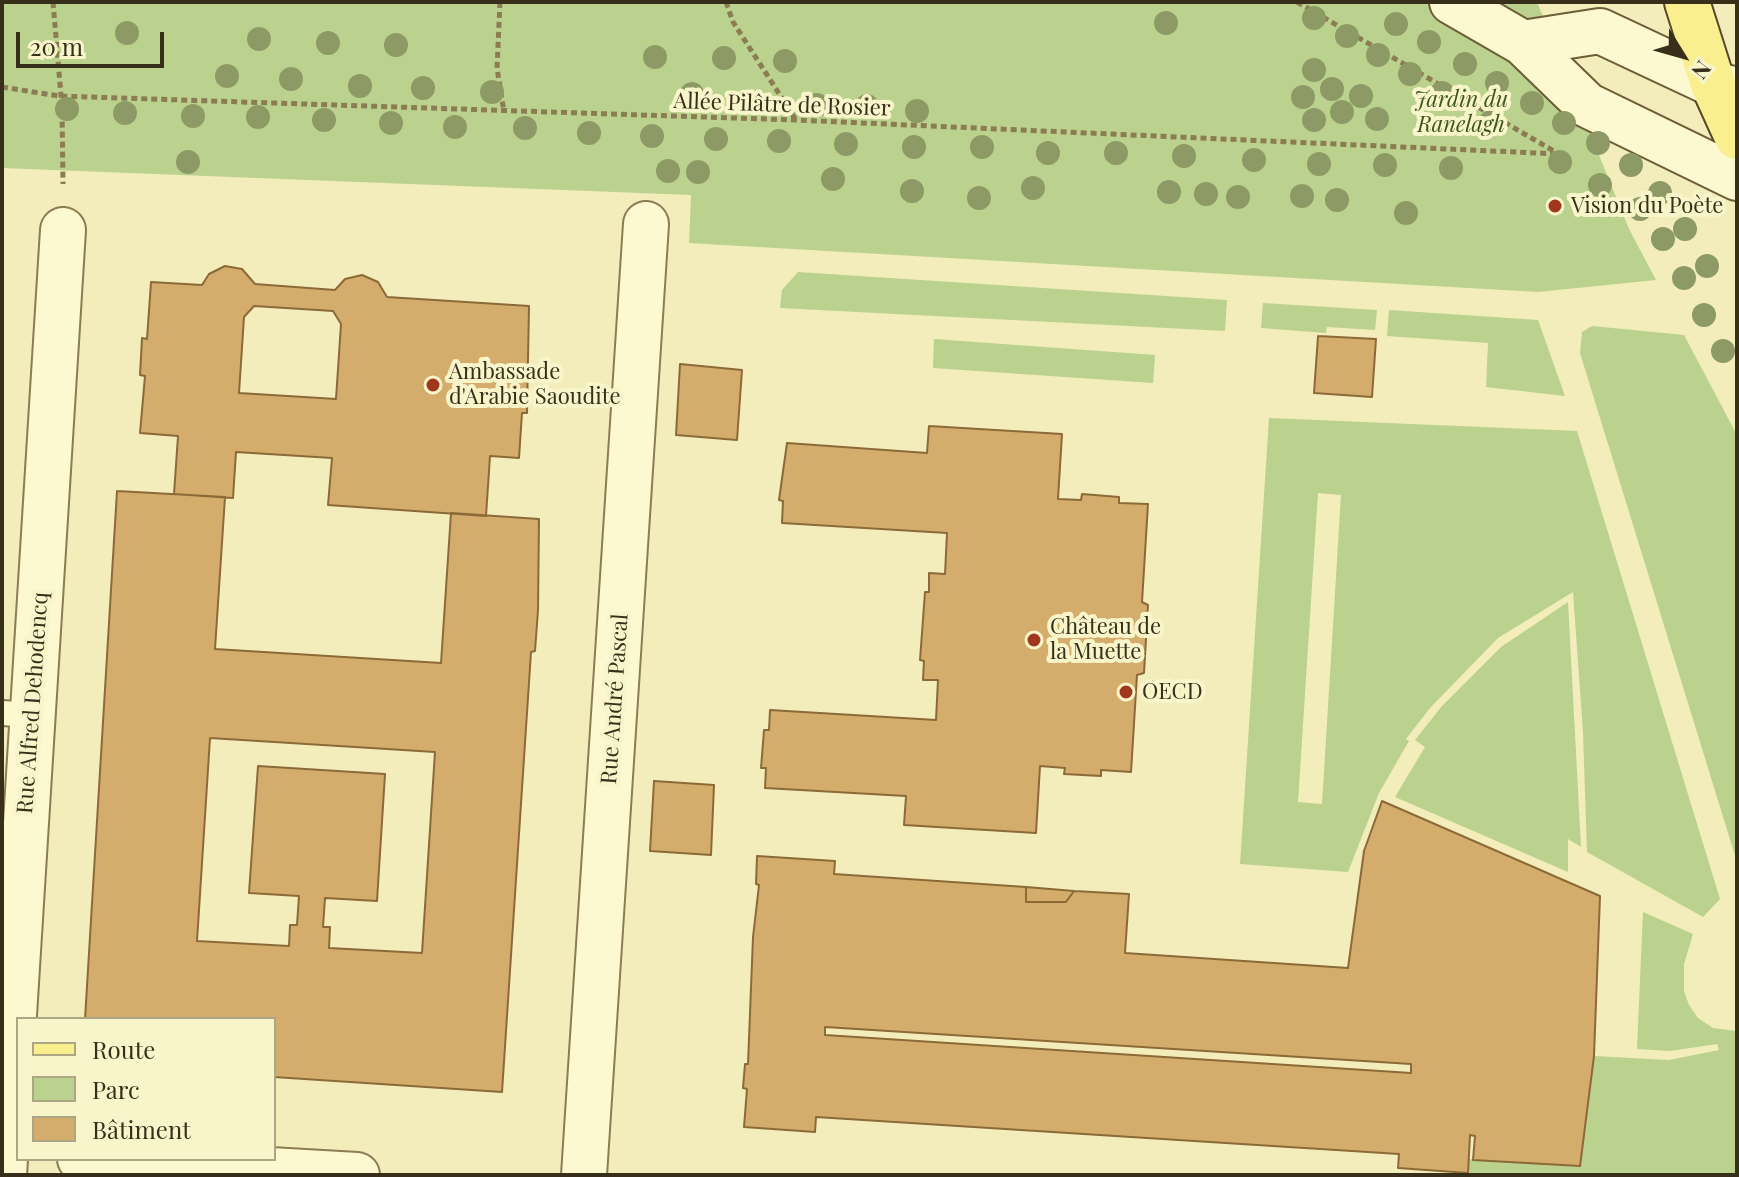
<!DOCTYPE html>
<meta charset="utf-8">
<style>
body{margin:0}
#map{position:relative;width:1739px;height:1177px;overflow:hidden;background:#f2edbb;font-family:"Playfair Display",serif}
canvas{display:block}
.frame{position:absolute;inset:0;border:4px solid #382f1a;pointer-events:none}
.legend{position:absolute;left:16px;top:1017px;width:260px;height:144px;box-sizing:border-box;background:#f9f5cb;border:2px solid #aca684;margin:0;padding:10px 14px;list-style:none;font-size:24px;color:#382f1a}
.legend li{display:flex;align-items:center;gap:16px;height:40px}
.legend b{width:40px;border:2px solid #aca684}
.north{position:absolute;left:1643px;top:16px;width:80px;height:80px;-webkit-text-stroke:6px #f9f5cb;paint-order:stroke;rotate:127deg;font-size:22px;font-weight:700;line-height:32px;text-align:center;color:#382f1a}
.north::after{content:'';display:block;margin:auto;width:28px;height:36px;background:#382f1a;clip-path:polygon(50% 0,100% 100%,50% 72%,0 100%)}
.scale{position:absolute;left:16px;top:32px;width:148px;height:36px;box-sizing:border-box;border:4px solid #382f1a;border-top:0;padding-left:10px;font-size:24px;line-height:28px;white-space:nowrap;color:#382f1a;-webkit-text-stroke:6px #f9f5cb;paint-order:stroke}
</style>
<div id="map">
<canvas width="1739" height="1177"></canvas>
<div class="frame"></div>
<ul class="legend">
<li><b style="height:10px;background:#faef8e"></b>Route</li>
<li><b style="height:22px;background:#bbd18e"></b>Parc</li>
<li><b style="height:22px;background:#d4ad6d"></b>Bâtiment</li>
</ul>
<div class="north">N</div>
<div class="scale">20 m</div>
</div>
<script>
const g = document.querySelector('canvas').getContext('2d');
g.lineJoin = 'round';
function paint(path, color) {
  g.fillStyle = color;
  g.fill(path, 'evenodd');
}
function shape(rows) {
  const path = new Path2D();
  for (const r of rows) {
    path.moveTo(r[0], r[1]);
    for (let i = 2; i < r.length; i += 2) path.lineTo(r[i], r[i + 1]);
  }
  return path;
}
function stroke(path, color, width, dash) {
  g.strokeStyle = color;
  g.lineWidth = width;
  g.lineCap = dash ? 'butt' : 'round';
  g.setLineDash(dash || []);
  g.stroke(path);
}
function label(font, color, halo, rows, align = 'center') {
  g.font = font + ' "Playfair Display",serif';
  g.lineWidth = 8;
  g.setLineDash([]);
  g.textBaseline = 'middle';
  g.strokeStyle = halo;
  g.fillStyle = color;
  for (const [text, x, y, turn = 0] of rows) {
    g.save();
    g.translate(x, y);
    g.rotate((+turn || 0) * Math.PI / 180);
    g.textAlign = isNaN(turn) ? turn : align;
    if (halo) g.strokeText(text, 0, 0);
    g.fillText(text, 0, 0);
    g.restore();
  }
}
paint(shape([
 [2,2,1537,2,1629,229,1656,280,1538,292,689,243,691,195,2,168],
 [798,272,1227,300,1225,331,780,308,782,290],
 [1263,303,1377,310,1375,330,1327,327,1326,333,1261,328],
 [1389,310,1538,320,1565,396,1486,387,1488,343,1387,336],
 [1592,326,1684,335,1737,435,1737,862,1580,353,1582,332],
 [934,339,1155,355,1153,383,933,368],
 [1269,418,1577,431,1720,899,1703,917,1587,852,1583,732,1573,592,1498,638,1430,708,1406,739,1409,741,1379,793,1348,872,1240,864],
 [1318,493,1341,495,1322,804,1298,802],
 [1568,602,1581,847,1568,839,1568,872,1395,797,1425,747,1415,740,1442,706,1501,647],
 [1643,912,1693,934,1684,964,1684,991,1689,1005,1698,1018,1713,1028,1737,1031,1737,1175,1468,1175,1469,1159,1580,1166,1594,1056,1669,1060,1719,1050,1717,1044,1670,1051,1637,1049]
]), '#bbd18e');
const building = shape([
 [225,266,242,269,255,284,335,290,345,279,362,275,378,282,387,297,529,306,527,413,522,413,519,458,490,456,486,516,328,505,332,458,236,452,233,498,174,494,178,436,140,433,145,376,140,375,142,338,147,339,151,282,202,285,209,274,225,266],
 [254,306,333,311,341,324,336,399,239,393,244,317,254,306],
 [1318,336,1376,339,1372,397,1314,393,1318,336],
 [680,364,742,370,737,440,676,435,680,364],
 [929,426,1062,434,1058,499,1081,500,1082,494,1119,497,1119,503,1148,504,1142,602,1148,605,1144,673,1137,675,1131,772,1101,770,1101,776,1064,774,1065,768,1040,766,1036,833,904,825,906,796,765,788,766,768,761,768,764,730,769,730,770,710,936,720,938,680,923,680,924,661,920,660,925,592,929,592,929,573,945,574,947,533,782,523,783,501,779,500,787,443,927,453,929,426],
 [117,491,225,497,215,649,441,663,451,513,539,519,538,610,535,651,531,652,502,1092,274,1077,274,1019,85,1019,117,491],
 [210,738,435,752,422,953,329,948,330,927,323,927,325,898,377,901,385,774,258,766,249,893,299,896,297,925,290,925,289,946,197,941,210,738],
 [654,781,714,785,711,855,650,851,654,781],
 [1382,801,1600,896,1594,1056,1580,1166,1473,1160,1475,1136,1470,1135,1468,1173,1398,1168,1399,1154,816,1117,815,1132,744,1127,747,1089,743,1088,745,1064,748,1064,753,937,759,885,756,884,757,856,835,861,834,874,1026,887,1026,902,1066,902,1074,891,1129,894,1125,953,1348,968,1364,851,1382,801],
 [825,1027,1411,1064,1411,1073,825,1035,825,1027],
 [1026,887,1074,891,1066,902,1026,902,1026,887]
]);
paint(building, '#d4ad6d');
stroke(building, '#8c6a37', 2);
const lane = shape([
 [2,713,32,715]
]);
const street = shape([
 [80,1159,357,1175],
 [4,1175,63,230],
 [584,1175,646,224]
]);
const secondary = shape([
 [1452,2,1523,43,1587,105,1737,178],
 [1523,43,1600,31,1713,84,1737,90]
]);
const primary = shape([
 [1687,2,1713,84,1737,137]
]);
stroke(lane, '#8b7c53', 28);
stroke(street, '#8b7c53', 48);
stroke(secondary, '#6c5d37', 48);
stroke(primary, '#584828', 48);
stroke(shape([
 [53,2,62,107,63,184],
 [500,2,497,68,504,112],
 [726,2,733,22,796,120],
 [1297,2,1559,154],
 [2,87,59,96,796,120,1560,154]
]), '#8b7c53', 5, [6, 4]);
stroke(lane, '#fcf8cf', 24);
stroke(street, '#fcf8cf', 44);
stroke(secondary, '#fcf8cf', 44);
stroke(primary, '#faef8e', 44);
g.fillStyle = '#8e9a65';
for (const [x, y] of [
 [1314,18],
 [1166,23],
 [1396,24],
 [127,33],
 [1347,36],
 [259,39],
 [1429,42],
 [328,43],
 [396,45],
 [1378,55],
 [655,57],
 [724,58],
 [785,61],
 [1465,64],
 [1314,70],
 [1410,74],
 [227,76],
 [291,79],
 [1497,83],
 [360,86],
 [423,88],
 [1332,89],
 [492,92],
 [1442,93],
 [692,94],
 [1361,96],
 [1303,97],
 [749,102],
 [1532,103],
 [817,105],
 [867,106],
 [67,109],
 [917,111],
 [1342,112],
 [125,113],
 [193,116],
 [258,117],
 [1377,119],
 [324,120],
 [1314,120],
 [1491,122],
 [391,123],
 [1564,123],
 [455,127],
 [525,128],
 [589,133],
 [652,136],
 [716,139],
 [779,141],
 [1598,143],
 [846,144],
 [914,147],
 [982,147],
 [1048,153],
 [1116,153],
 [1184,156],
 [1254,160],
 [188,162],
 [1560,162],
 [1319,164],
 [1385,165],
 [1631,165],
 [1451,168],
 [668,171],
 [698,172],
 [833,179],
 [1600,185],
 [1033,188],
 [912,191],
 [1169,192],
 [1660,193],
 [1206,194],
 [1302,196],
 [1238,197],
 [979,198],
 [1337,200],
 [1640,209],
 [1406,213],
 [1685,229],
 [1663,239],
 [1707,266],
 [1684,278],
 [1704,315],
 [1723,351]
]) {
  g.beginPath();
  g.arc(x, y, 12, 0, 2 * Math.PI);
  g.fill();
}
for (const [x, y, r, color] of [
 [1555,206,8,"#a0371d"],
 [433,385,8,"#a0371d"],
 [1034,640,8,"#a0371d"],
 [1126,692,8,"#a0371d"]
]) {
  const dot = new Path2D();
  dot.arc(x, y, r, 0, 2 * Math.PI);
  g.fillStyle = color;
  g.fill(dot);
  stroke(dot, '#f9f5cb', 3);
}
label('italic 22px', '#3d571e', '#f9f5cb', [
 ["Jardin du",1461,100],
 ["Ranelagh",1461,125]
]);
label('22px', '#382f1a', '#f9f5cb', [
 ["Allée Pilâtre de Rosier",782,105,2],
 ["Rue André Pascal",615,699,-86],
 ["Rue Alfred Dehodencq",33,703,-86]
]);
label('22px', '#382f1a', '#f9f5cb', [
 ["Vision du Poète",1571,206],
 ["Ambassade",449,372],
 ["d'Arabie Saoudite",449,397],
 ["Château de",1050,627],
 ["la Muette",1050,652],
 ["OECD",1142,692]
], 'left');
</script>
